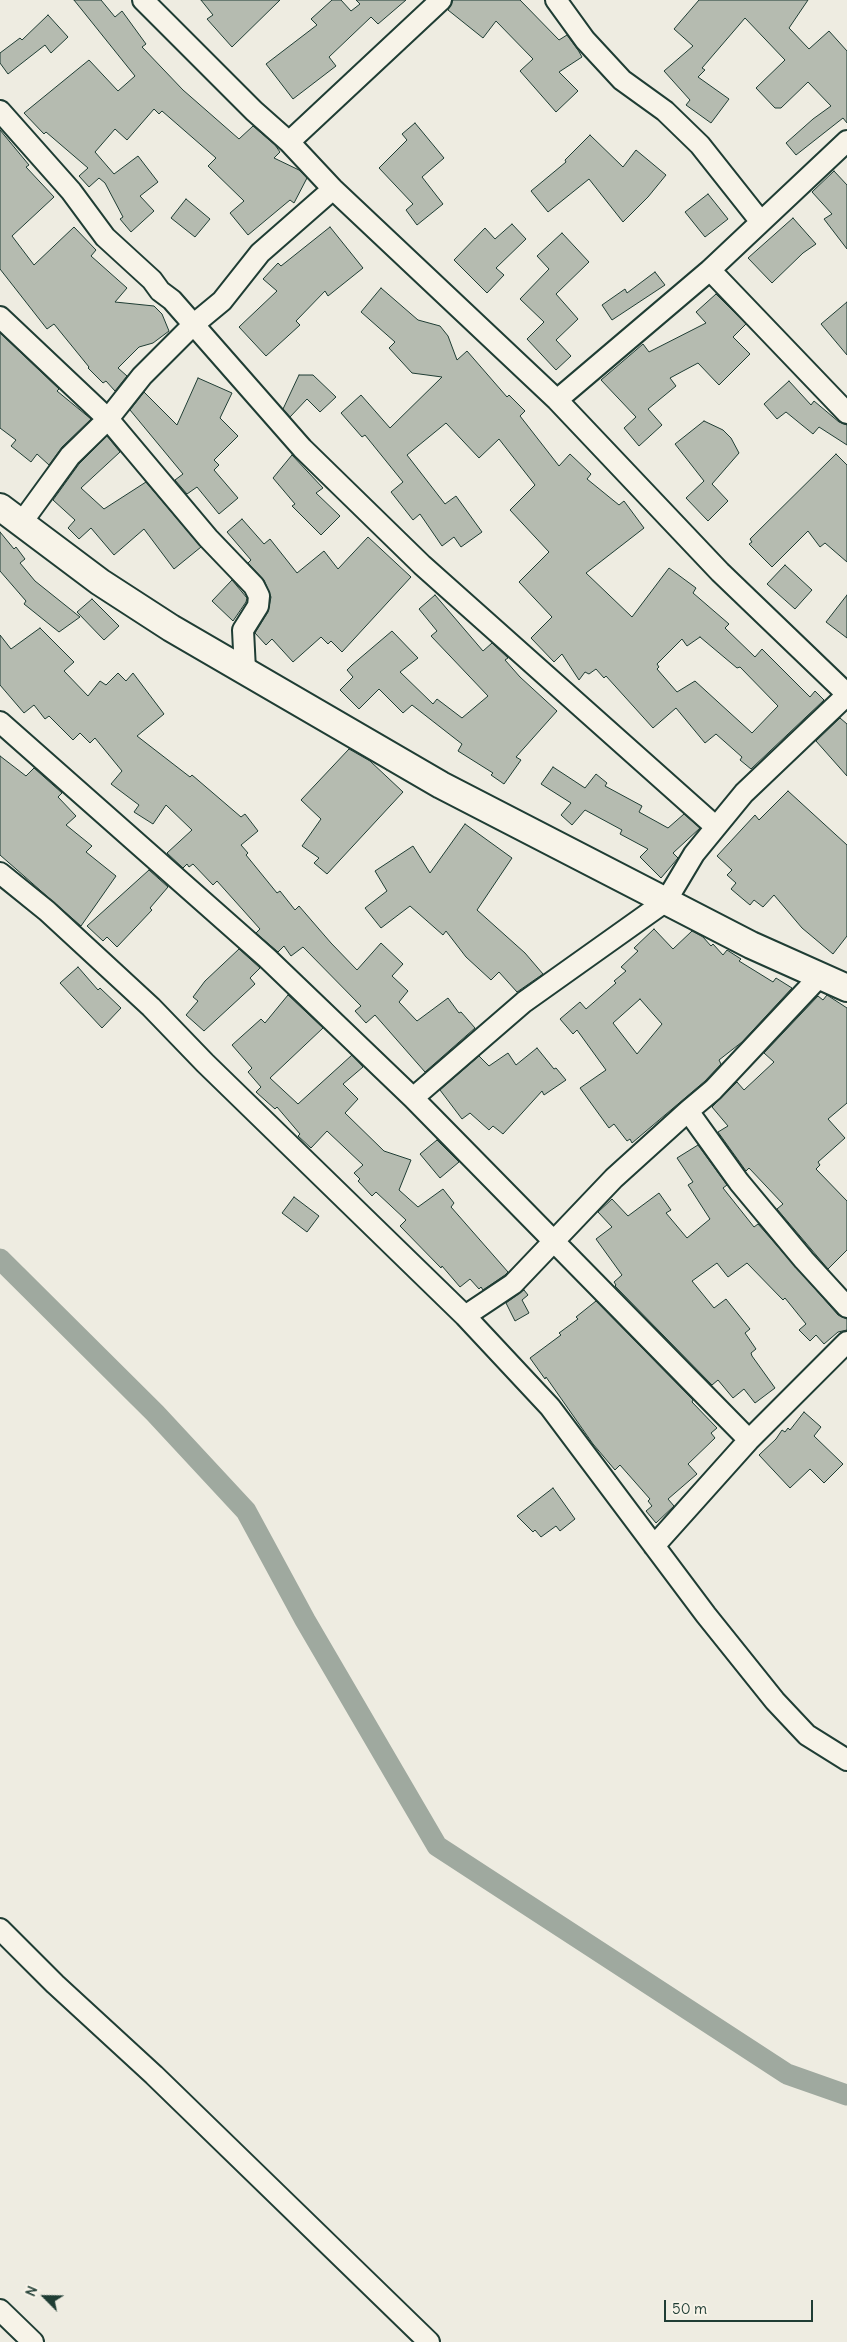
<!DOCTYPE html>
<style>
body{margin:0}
#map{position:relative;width:847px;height:2342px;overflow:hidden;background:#eeece1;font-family:Delius,sans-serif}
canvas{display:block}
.north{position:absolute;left:20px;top:2272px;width:50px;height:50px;-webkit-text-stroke:4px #f7f3e8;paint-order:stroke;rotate:293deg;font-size:14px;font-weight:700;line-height:20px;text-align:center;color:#1f3d34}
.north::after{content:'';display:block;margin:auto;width:18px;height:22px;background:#1f3d34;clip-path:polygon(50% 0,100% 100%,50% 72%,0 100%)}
.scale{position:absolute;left:664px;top:2300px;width:149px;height:22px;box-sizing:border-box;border:2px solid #1f3d34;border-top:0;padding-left:6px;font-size:15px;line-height:18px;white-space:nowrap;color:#1f3d34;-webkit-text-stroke:4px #f7f3e8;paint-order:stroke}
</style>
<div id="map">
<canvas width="847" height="2342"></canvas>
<div class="north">N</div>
<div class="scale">50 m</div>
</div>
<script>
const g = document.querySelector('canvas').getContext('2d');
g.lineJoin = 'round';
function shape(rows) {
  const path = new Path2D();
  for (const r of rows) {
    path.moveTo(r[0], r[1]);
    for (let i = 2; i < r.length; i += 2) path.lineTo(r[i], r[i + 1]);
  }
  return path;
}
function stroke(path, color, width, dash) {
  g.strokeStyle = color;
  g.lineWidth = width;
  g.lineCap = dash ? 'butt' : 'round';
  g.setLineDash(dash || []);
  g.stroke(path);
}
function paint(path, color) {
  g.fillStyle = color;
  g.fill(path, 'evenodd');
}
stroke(shape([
 [0,1259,155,1413,246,1511,305,1620,437,1846,787,2074,847,2095]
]), '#9fa99f', 21);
const building = shape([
 [74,0,101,0,115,17,122,11,146,44,142,47,183,90,239,139,253,126,275,145,280,152,274,158,299,170,307,178,294,203,290,200,248,235,230,213,244,201,208,166,216,158,162,111,159,114,154,109,127,140,115,129,95,152,114,174,138,156,158,182,140,196,154,211,131,232,120,219,123,217,105,183,99,178,89,187,79,176,88,168,46,132,44,134,24,113,89,60,118,91,135,76,74,0],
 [201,0,280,0,232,47,207,19,213,15,201,0],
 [332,0,341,0,351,11,360,4,356,0,406,0,378,24,371,17,329,57,336,66,293,99,266,64,317,25,311,19,332,0],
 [453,0,520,0,559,40,567,35,578,50,582,57,559,72,578,91,556,112,520,71,533,59,496,21,483,38,448,10,453,0],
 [699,0,808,0,789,28,809,49,829,31,847,51,847,123,843,118,796,155,786,143,813,119,831,106,808,82,781,108,775,108,756,88,785,60,745,18,702,68,705,70,698,77,729,99,711,123,686,105,690,100,664,71,693,46,674,29,699,0],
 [48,15,68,37,51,53,45,45,8,74,0,63,0,53,20,38,22,40,48,15],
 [415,123,444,158,422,177,443,204,417,225,406,210,413,204,379,168,407,140,402,134,415,123],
 [0,130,29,165,26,167,54,197,12,236,34,265,74,227,96,250,91,256,127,288,115,302,154,306,162,314,169,331,153,343,139,347,118,368,127,376,115,391,106,381,103,383,88,368,89,367,54,324,47,329,0,269,0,130],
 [590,135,623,167,636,150,666,175,648,197,623,222,589,179,548,212,531,191,566,162,565,160,590,135],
 [834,171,847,185,847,249,824,219,832,214,812,192,834,171],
 [708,194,728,219,705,237,685,212,708,194],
 [186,199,210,219,195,237,171,218,186,199],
 [793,218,816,244,803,253,772,283,748,258,793,218],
 [512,224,526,239,496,268,504,275,487,293,454,260,485,228,495,239,512,224],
 [330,227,363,268,328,296,325,291,296,321,300,325,266,356,239,327,277,291,263,279,278,263,281,266,330,227],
 [562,233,589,262,556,294,578,319,556,340,571,356,556,370,527,339,544,322,520,299,549,269,537,256,562,233],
 [655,272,665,285,612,320,602,305,625,289,627,293,655,272],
 [381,288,418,320,440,326,448,336,457,360,467,351,507,397,509,395,525,411,520,416,559,466,570,454,591,474,587,479,619,505,624,501,644,528,586,573,632,617,669,568,696,588,693,593,729,624,725,628,755,657,762,649,810,697,815,691,824,700,751,769,740,760,742,757,716,734,705,743,676,708,653,728,606,676,604,678,596,669,589,674,585,672,579,680,562,654,554,662,531,638,552,617,519,582,549,552,510,510,535,485,499,439,479,458,446,423,407,455,445,504,456,496,482,532,461,547,454,537,442,546,420,514,413,520,391,492,403,482,365,435,362,437,341,413,361,395,390,428,442,377,412,373,389,348,395,342,361,312,381,288],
 [700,637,737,668,740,667,778,706,752,733,695,681,677,692,657,669,659,667,657,664,682,639,687,646,700,637],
 [716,294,746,324,733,337,750,354,719,385,698,363,670,378,676,386,648,409,662,425,639,446,624,428,636,417,601,380,643,344,649,352,706,323,696,312,716,294],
 [847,302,847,355,821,324,847,302],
 [0,333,59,389,57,391,91,419,62,447,49,465,37,454,31,462,11,446,16,440,0,428,0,333],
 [299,375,313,375,336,397,320,412,307,399,290,417,283,409,299,375],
 [198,378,232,393,220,418,238,436,214,460,219,465,214,470,238,498,219,514,197,487,187,494,175,480,183,474,130,410,144,392,177,425,198,378],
 [789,381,811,405,814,401,839,422,847,425,847,445,819,427,813,434,786,412,777,419,764,404,789,381],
 [704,421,723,430,731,438,739,453,712,484,728,501,708,521,686,498,704,481,675,444,704,421],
 [107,436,120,452,81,488,104,509,146,482,201,547,174,569,144,529,114,555,91,528,79,539,68,528,75,520,53,500,79,464,107,436],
 [836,454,847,465,847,562,825,543,820,547,808,531,772,567,749,544,752,542,750,539,836,454],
 [292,455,323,488,316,493,340,516,321,535,292,506,295,504,273,478,292,455],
 [242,519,264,544,270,539,297,573,324,551,338,569,368,537,411,577,342,652,331,641,328,644,321,637,293,662,272,639,266,645,255,633,268,612,271,597,264,580,248,563,251,560,227,532,242,519],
 [0,532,14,549,16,547,25,559,20,563,35,581,80,617,59,632,24,604,26,601,0,571,0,532],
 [785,565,812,590,795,609,767,584,785,565],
 [232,580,247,598,246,602,233,621,212,601,232,580],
 [435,595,483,651,492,643,508,658,505,660,520,677,557,711,516,757,521,760,504,784,491,775,493,773,458,751,462,744,412,705,403,713,379,689,359,709,340,690,353,677,347,670,352,665,392,631,418,658,400,672,433,704,437,699,462,718,488,696,431,636,437,631,419,609,435,595],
 [847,595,847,638,826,622,847,595],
 [92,599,119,626,104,640,77,612,92,599],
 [40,628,74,662,64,671,88,696,100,681,106,685,118,673,126,681,133,673,164,714,137,736,190,777,192,775,241,817,245,814,258,831,241,845,248,853,246,855,277,893,280,891,295,910,299,906,331,943,357,970,381,943,403,964,392,976,408,991,399,1002,417,1021,448,998,459,1013,461,1012,475,1028,425,1072,375,1015,366,1023,355,1011,361,1006,303,947,291,956,284,946,278,952,256,933,260,929,217,881,213,885,193,864,189,867,187,864,183,868,167,853,192,830,166,805,153,824,134,812,139,805,111,784,122,771,95,738,90,743,80,733,73,740,49,716,45,719,34,705,24,713,0,685,0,635,11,649,40,628],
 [840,718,847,724,847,776,816,741,840,718],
 [349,749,370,761,403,792,327,874,314,863,319,858,302,846,321,819,301,800,349,749],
 [0,756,26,776,34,768,62,793,58,797,76,816,66,825,92,846,86,852,116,876,81,926,0,855,0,756],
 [553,767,585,788,596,774,607,783,605,786,642,806,639,812,668,828,684,814,700,828,673,853,678,858,661,878,640,857,648,849,620,834,622,830,585,810,572,825,561,815,571,803,541,784,553,767],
 [788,791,847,845,847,936,833,954,802,928,774,895,763,907,754,900,750,905,731,889,736,883,727,875,732,870,717,856,755,815,759,820,788,791],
 [465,824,512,858,477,910,525,953,543,974,517,992,499,972,491,980,466,957,446,931,443,935,410,906,381,928,365,908,387,891,375,871,413,846,430,873,465,824],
 [149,870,168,887,150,908,152,910,117,947,107,937,103,941,87,926,149,870],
 [654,929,673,949,692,931,703,937,711,946,713,944,723,955,727,950,741,959,739,961,773,982,776,978,792,988,742,1042,719,1060,721,1064,705,1081,632,1143,630,1139,627,1141,614,1124,609,1128,580,1088,606,1070,577,1030,573,1034,560,1019,580,1002,586,1009,616,983,614,981,626,971,621,967,638,951,634,948,654,929],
 [640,999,662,1024,637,1054,613,1023,640,999],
 [239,949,260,968,250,978,255,984,204,1031,186,1015,198,1001,193,997,205,981,239,949],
 [78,967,98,990,100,988,121,1008,102,1028,60,983,78,967],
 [288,995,323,1028,270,1078,298,1104,352,1055,363,1067,343,1084,358,1099,345,1113,384,1151,411,1160,399,1190,418,1207,443,1189,454,1203,451,1207,508,1272,505,1275,483,1290,481,1287,479,1289,470,1279,460,1287,442,1266,441,1268,400,1226,406,1220,376,1192,372,1196,358,1181,360,1179,354,1173,363,1165,327,1131,311,1148,298,1136,300,1134,277,1107,275,1109,256,1092,261,1087,248,1072,252,1068,232,1045,261,1019,265,1023,288,995],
 [827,995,847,1008,847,1103,828,1119,845,1138,818,1162,820,1165,816,1169,847,1201,847,1250,828,1269,777,1209,783,1204,749,1168,746,1171,718,1132,728,1126,712,1107,737,1082,744,1090,774,1062,764,1053,818,996,823,1000,827,995],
 [537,1048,554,1069,556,1068,566,1080,544,1095,542,1091,503,1134,493,1126,489,1130,470,1113,462,1119,440,1090,479,1056,489,1066,508,1053,516,1065,537,1048],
 [437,1140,459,1162,440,1178,420,1154,437,1140],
 [698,1145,727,1185,723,1188,754,1227,758,1224,838,1315,847,1319,847,1330,838,1332,824,1344,816,1335,810,1341,799,1330,806,1324,785,1298,783,1300,747,1263,728,1277,717,1263,692,1281,714,1308,726,1299,750,1329,745,1333,756,1349,751,1353,752,1356,775,1388,755,1403,744,1389,733,1398,718,1380,712,1385,615,1286,616,1285,614,1282,622,1275,596,1239,612,1227,598,1212,612,1199,628,1216,659,1193,671,1210,666,1213,687,1238,710,1219,688,1185,693,1182,677,1158,698,1145],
 [294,1197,319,1216,307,1232,282,1213,294,1197],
 [524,1290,528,1295,522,1300,529,1313,515,1321,506,1303,524,1290],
 [596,1301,693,1400,692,1402,717,1428,711,1433,715,1438,688,1464,697,1474,668,1499,674,1506,656,1523,646,1511,652,1506,648,1501,650,1499,620,1465,615,1470,593,1444,546,1377,545,1379,530,1358,561,1335,559,1333,578,1319,576,1317,596,1301],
 [804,1412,821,1427,814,1436,843,1464,824,1483,810,1469,790,1488,759,1455,776,1439,782,1430,785,1432,788,1428,790,1430,804,1412],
 [553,1488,575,1519,560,1531,556,1526,541,1537,535,1530,533,1532,517,1516,553,1488]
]);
paint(building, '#b5bbb0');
stroke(building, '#1f3d34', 1);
const minor = shape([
 [143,0,254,111,289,142,333,189,557,400,720,572,847,694],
 [556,0,585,40,622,80,665,111,700,145,761,222],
 [0,111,71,191,105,237,152,280,160,291,172,300,302,448,422,565,716,827],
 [289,142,441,0],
 [710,270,847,413],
 [0,317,108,419,208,538,254,586,259,596,258,606,243,630,245,670],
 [557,400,710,270,847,141],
 [22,522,70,456,108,419,142,376,193,325,222,301,260,253,333,189],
 [0,722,267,958,413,1098,749,1440],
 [0,873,47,911,151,1007,205,1063,465,1316,550,1407,706,1615,775,1701,807,1735,847,1760],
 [819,977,713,1090,688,1111,739,1182,804,1260,847,1307],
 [413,1098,524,1002,666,901,694,854,744,793,847,695],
 [465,1316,513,1284,614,1178,688,1111],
 [654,1546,749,1440,847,1342],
 [0,1929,55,1984,154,2075,429,2342],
 [0,2310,33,2342]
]);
const major = shape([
 [0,507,100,582,171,628,441,785,751,945,847,988]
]);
stroke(minor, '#1f3d34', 24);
stroke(major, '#1f3d34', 30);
stroke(minor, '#f7f3e8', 20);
stroke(major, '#f7f3e8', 26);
</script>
